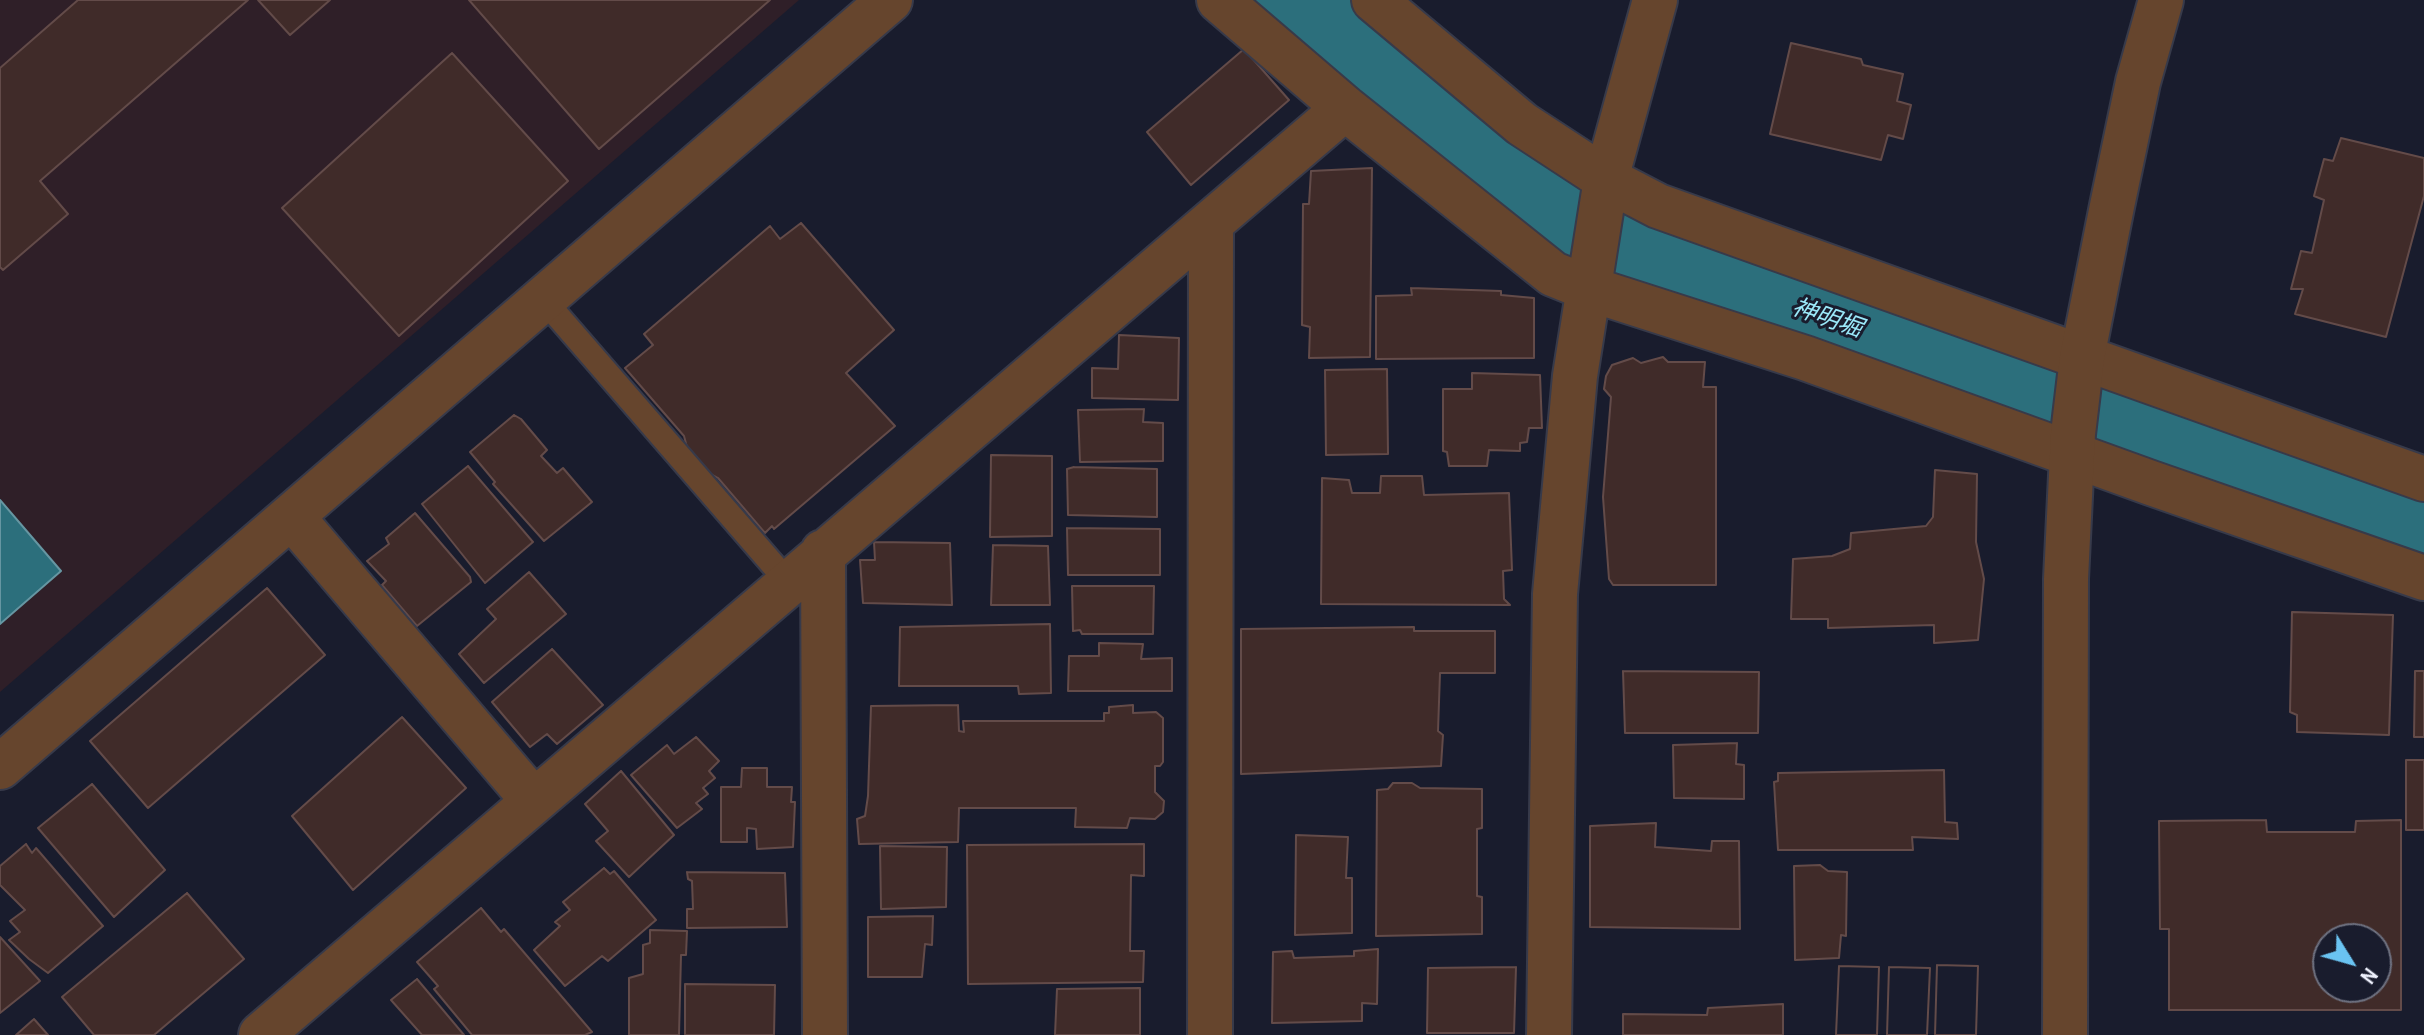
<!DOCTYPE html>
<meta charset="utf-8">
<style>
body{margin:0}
#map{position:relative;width:2424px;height:1035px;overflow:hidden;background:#191c2d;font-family:"Archivo Narrow",sans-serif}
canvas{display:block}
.north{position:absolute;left:2312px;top:923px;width:80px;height:80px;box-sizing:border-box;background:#191c2d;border:2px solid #6e7180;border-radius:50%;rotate:127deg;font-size:22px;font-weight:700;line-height:32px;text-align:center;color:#edf0fc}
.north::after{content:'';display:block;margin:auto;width:28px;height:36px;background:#6ac3f1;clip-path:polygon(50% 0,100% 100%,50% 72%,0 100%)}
</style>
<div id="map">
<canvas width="2424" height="1035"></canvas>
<div class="north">N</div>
</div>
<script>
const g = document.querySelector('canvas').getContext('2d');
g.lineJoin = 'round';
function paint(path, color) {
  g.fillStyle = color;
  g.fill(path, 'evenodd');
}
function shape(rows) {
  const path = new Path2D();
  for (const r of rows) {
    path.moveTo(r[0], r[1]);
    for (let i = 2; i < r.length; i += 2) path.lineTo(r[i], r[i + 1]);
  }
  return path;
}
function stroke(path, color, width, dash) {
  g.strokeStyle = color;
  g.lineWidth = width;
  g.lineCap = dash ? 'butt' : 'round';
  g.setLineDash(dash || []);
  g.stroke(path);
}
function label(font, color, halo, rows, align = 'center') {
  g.font = font + ' "Archivo Narrow","Noto Sans JP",sans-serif';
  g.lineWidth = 6;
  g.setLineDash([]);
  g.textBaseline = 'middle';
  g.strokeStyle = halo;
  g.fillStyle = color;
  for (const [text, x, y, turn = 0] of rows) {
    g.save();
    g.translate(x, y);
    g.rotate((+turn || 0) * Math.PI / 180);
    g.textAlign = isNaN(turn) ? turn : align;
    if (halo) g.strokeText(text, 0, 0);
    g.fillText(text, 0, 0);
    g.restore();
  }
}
paint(shape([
 [0,0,799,0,0,692]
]), '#2f1f28');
const water = shape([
 [0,500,61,571,0,624,0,500]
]);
paint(water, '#2c6f7c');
stroke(water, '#6696a2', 2);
stroke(shape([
 [1293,0,1564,223,1777,302,2424,521]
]), '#2c6f7c', 96);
const building = shape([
 [78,0,248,0,40,181,68,214,3,270,0,267,0,68,78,0],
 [258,0,330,0,290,35,258,0],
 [469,0,770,0,599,149,469,0],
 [1791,43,1861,59,1863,65,1903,74,1897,101,1911,105,1903,139,1888,135,1881,160,1770,134,1791,43],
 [1244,49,1289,100,1191,185,1147,132,1244,49],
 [452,53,568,181,399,336,282,208,452,53],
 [2341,138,2424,158,2424,196,2386,337,2295,314,2303,289,2291,289,2301,251,2312,253,2324,200,2314,196,2324,159,2333,161,2341,138],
 [1372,168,1370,357,1309,358,1310,327,1302,325,1303,204,1309,204,1311,171,1372,168],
 [801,223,894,330,846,373,895,426,774,529,772,526,765,533,718,478,709,473,688,451,684,436,625,368,653,345,644,334,770,226,780,239,801,223],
 [1411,288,1501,291,1501,295,1534,298,1534,358,1376,359,1376,296,1412,295,1411,288],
 [1119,335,1179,338,1178,400,1092,398,1092,368,1118,369,1119,335],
 [1663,357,1668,362,1705,362,1703,387,1716,387,1716,585,1613,585,1609,579,1603,497,1611,397,1604,389,1606,376,1612,365,1633,358,1641,363,1663,357],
 [1387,369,1388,454,1326,455,1325,370,1387,369],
 [1472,373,1540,375,1542,428,1529,428,1527,442,1520,443,1520,451,1489,450,1487,466,1449,466,1447,452,1443,451,1443,389,1472,389,1472,373],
 [1144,409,1143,422,1163,423,1163,461,1080,462,1078,410,1144,409],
 [514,415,521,419,547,450,541,456,557,473,563,468,592,502,544,541,493,484,495,482,470,452,514,415],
 [991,455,1052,456,1052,536,990,537,991,455],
 [468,466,533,542,485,583,422,504,468,466],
 [1074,467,1157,469,1157,517,1068,515,1067,469,1074,467],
 [1935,470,1977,474,1976,542,1984,579,1978,640,1934,643,1934,625,1828,628,1828,619,1791,619,1793,559,1832,556,1850,549,1851,533,1926,526,1933,517,1935,470],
 [1381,476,1422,476,1424,495,1509,493,1512,570,1503,571,1504,599,1510,605,1321,604,1322,478,1349,480,1352,493,1380,493,1381,476],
 [415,513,470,577,471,582,417,626,382,585,386,581,367,561,389,544,386,538,415,513],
 [1067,528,1160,529,1160,575,1068,575,1067,528],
 [874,542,950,543,952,605,863,603,860,560,875,560,874,542],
 [993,545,1048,546,1050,605,991,605,993,545],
 [529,572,566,614,484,683,459,654,496,619,487,609,529,572],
 [1072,586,1154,586,1153,634,1082,634,1080,630,1073,631,1072,586],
 [267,588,325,655,148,808,90,741,267,588],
 [2292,612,2393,615,2389,735,2297,732,2297,715,2290,712,2292,612],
 [1050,624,1051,693,1019,694,1018,686,899,686,900,627,1050,624],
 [1414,627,1414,631,1495,631,1495,673,1440,673,1438,731,1443,735,1441,766,1241,774,1241,629,1414,627],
 [1099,643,1143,644,1141,659,1172,658,1172,691,1068,691,1069,656,1099,656,1099,643],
 [552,649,603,705,557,744,547,734,530,747,492,702,552,649],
 [1623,671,1759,672,1758,733,1625,733,1623,671],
 [2415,671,2424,671,2424,737,2414,737,2415,671],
 [958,705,959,731,964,732,963,721,1104,721,1104,713,1109,713,1109,707,1133,705,1133,713,1156,712,1163,718,1163,762,1160,766,1155,766,1155,792,1164,801,1163,812,1155,819,1130,818,1127,828,1075,827,1076,808,959,808,958,842,859,844,857,819,865,816,868,796,871,706,958,705],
 [402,717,466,788,353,890,292,816,402,717],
 [696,737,719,761,709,771,715,778,703,788,708,794,696,803,702,809,677,828,631,775,667,745,674,754,696,737],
 [1737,743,1736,764,1744,765,1744,799,1674,798,1673,745,1737,743],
 [2406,760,2424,760,2424,830,2406,830,2406,760],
 [742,768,767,768,767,787,792,787,791,802,795,802,793,847,757,849,756,829,747,828,747,842,721,842,721,787,741,787,742,768],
 [1944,770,1945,822,1957,823,1958,839,1912,837,1913,850,1778,850,1774,782,1778,781,1778,773,1944,770],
 [621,771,674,835,629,877,596,841,608,831,585,804,621,771],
 [1393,783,1412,783,1420,788,1482,789,1482,828,1477,829,1477,896,1482,897,1482,934,1376,936,1377,790,1388,789,1393,783],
 [92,784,165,870,114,917,38,828,92,784],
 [2266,820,2267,832,2355,832,2356,821,2401,820,2401,1010,2169,1010,2169,929,2160,929,2159,821,2266,820],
 [2328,939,2376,939,2376,987,2328,987,2328,939],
 [1656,823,1655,847,1711,851,1712,841,1739,841,1740,929,1590,927,1590,826,1656,823],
 [1296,835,1348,837,1346,878,1352,878,1352,933,1295,935,1296,835],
 [26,844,32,853,36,848,103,926,48,973,29,959,9,940,20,932,10,921,25,910,0,885,0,866,26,844],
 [1144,844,1144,876,1131,875,1130,951,1144,951,1143,982,968,984,967,845,1144,844],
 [880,846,947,847,946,907,881,909,880,846],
 [1820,865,1828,871,1847,872,1846,936,1841,935,1839,958,1795,960,1794,866,1820,865],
 [604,868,610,874,614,871,656,920,608,961,602,956,565,986,534,950,560,926,555,922,570,910,563,902,604,868],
 [687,872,785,873,787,927,687,928,687,909,693,909,692,881,688,879,687,872],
 [187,893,244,959,154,1035,94,1035,62,997,187,893],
 [481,908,501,932,504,929,592,1032,585,1035,472,1035,434,989,438,986,417,962,481,908],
 [933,916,932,945,925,944,922,977,868,977,868,917,933,916],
 [650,930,687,931,686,955,681,955,679,1035,629,1035,629,978,643,974,643,945,650,943,650,930],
 [0,937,40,981,0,1013,0,937],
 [1378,949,1377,1004,1362,1003,1362,1021,1272,1023,1273,952,1292,951,1294,958,1354,956,1354,951,1378,949],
 [1937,965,1978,966,1976,1035,1935,1035,1937,965],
 [1937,965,1978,966,1976,1035,1935,1035,1937,965],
 [1839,966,1879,967,1877,1035,1836,1035,1839,966],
 [1839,966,1879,967,1877,1035,1836,1035,1839,966],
 [1516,967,1514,1033,1427,1033,1428,968,1516,967],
 [1889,967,1930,968,1927,1035,1887,1035,1889,967],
 [1889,967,1930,968,1927,1035,1887,1035,1889,967],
 [417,979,464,1035,422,1035,391,1000,417,979],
 [685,984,775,985,774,1035,685,1035,685,984],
 [1140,988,1140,1035,1055,1035,1057,989,1140,988],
 [1783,1004,1783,1035,1623,1035,1623,1014,1707,1015,1708,1008,1783,1004],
 [34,1019,48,1035,16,1035,34,1019]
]);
paint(building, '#402b29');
stroke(building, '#634b49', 2);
const service = shape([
 [543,299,788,582]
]);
const minor = shape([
 [1219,0,1345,108,1553,274,1590,289,1805,358,2151,483,2424,578],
 [1374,0,1522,124,1606,179,1658,206,2424,479],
 [292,517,533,800],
 [823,552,825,1035],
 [0,767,890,0],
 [261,1035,1345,108],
 [1210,1035,1211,223],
 [1549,1035,1555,594,1575,376,1606,179,1655,0]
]);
const tertiary = shape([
 [2065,1035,2066,579,2073,434,2082,358,2112,206,2138,82,2161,0]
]);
stroke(service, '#373a4a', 28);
stroke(minor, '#373a4a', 48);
stroke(tertiary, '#373a4a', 48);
stroke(service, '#66452d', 24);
stroke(minor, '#66452d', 44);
stroke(tertiary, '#66452d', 44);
label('italic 24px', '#9be9fa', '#191c2d', [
 ["神明堀",1827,319,19]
]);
</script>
